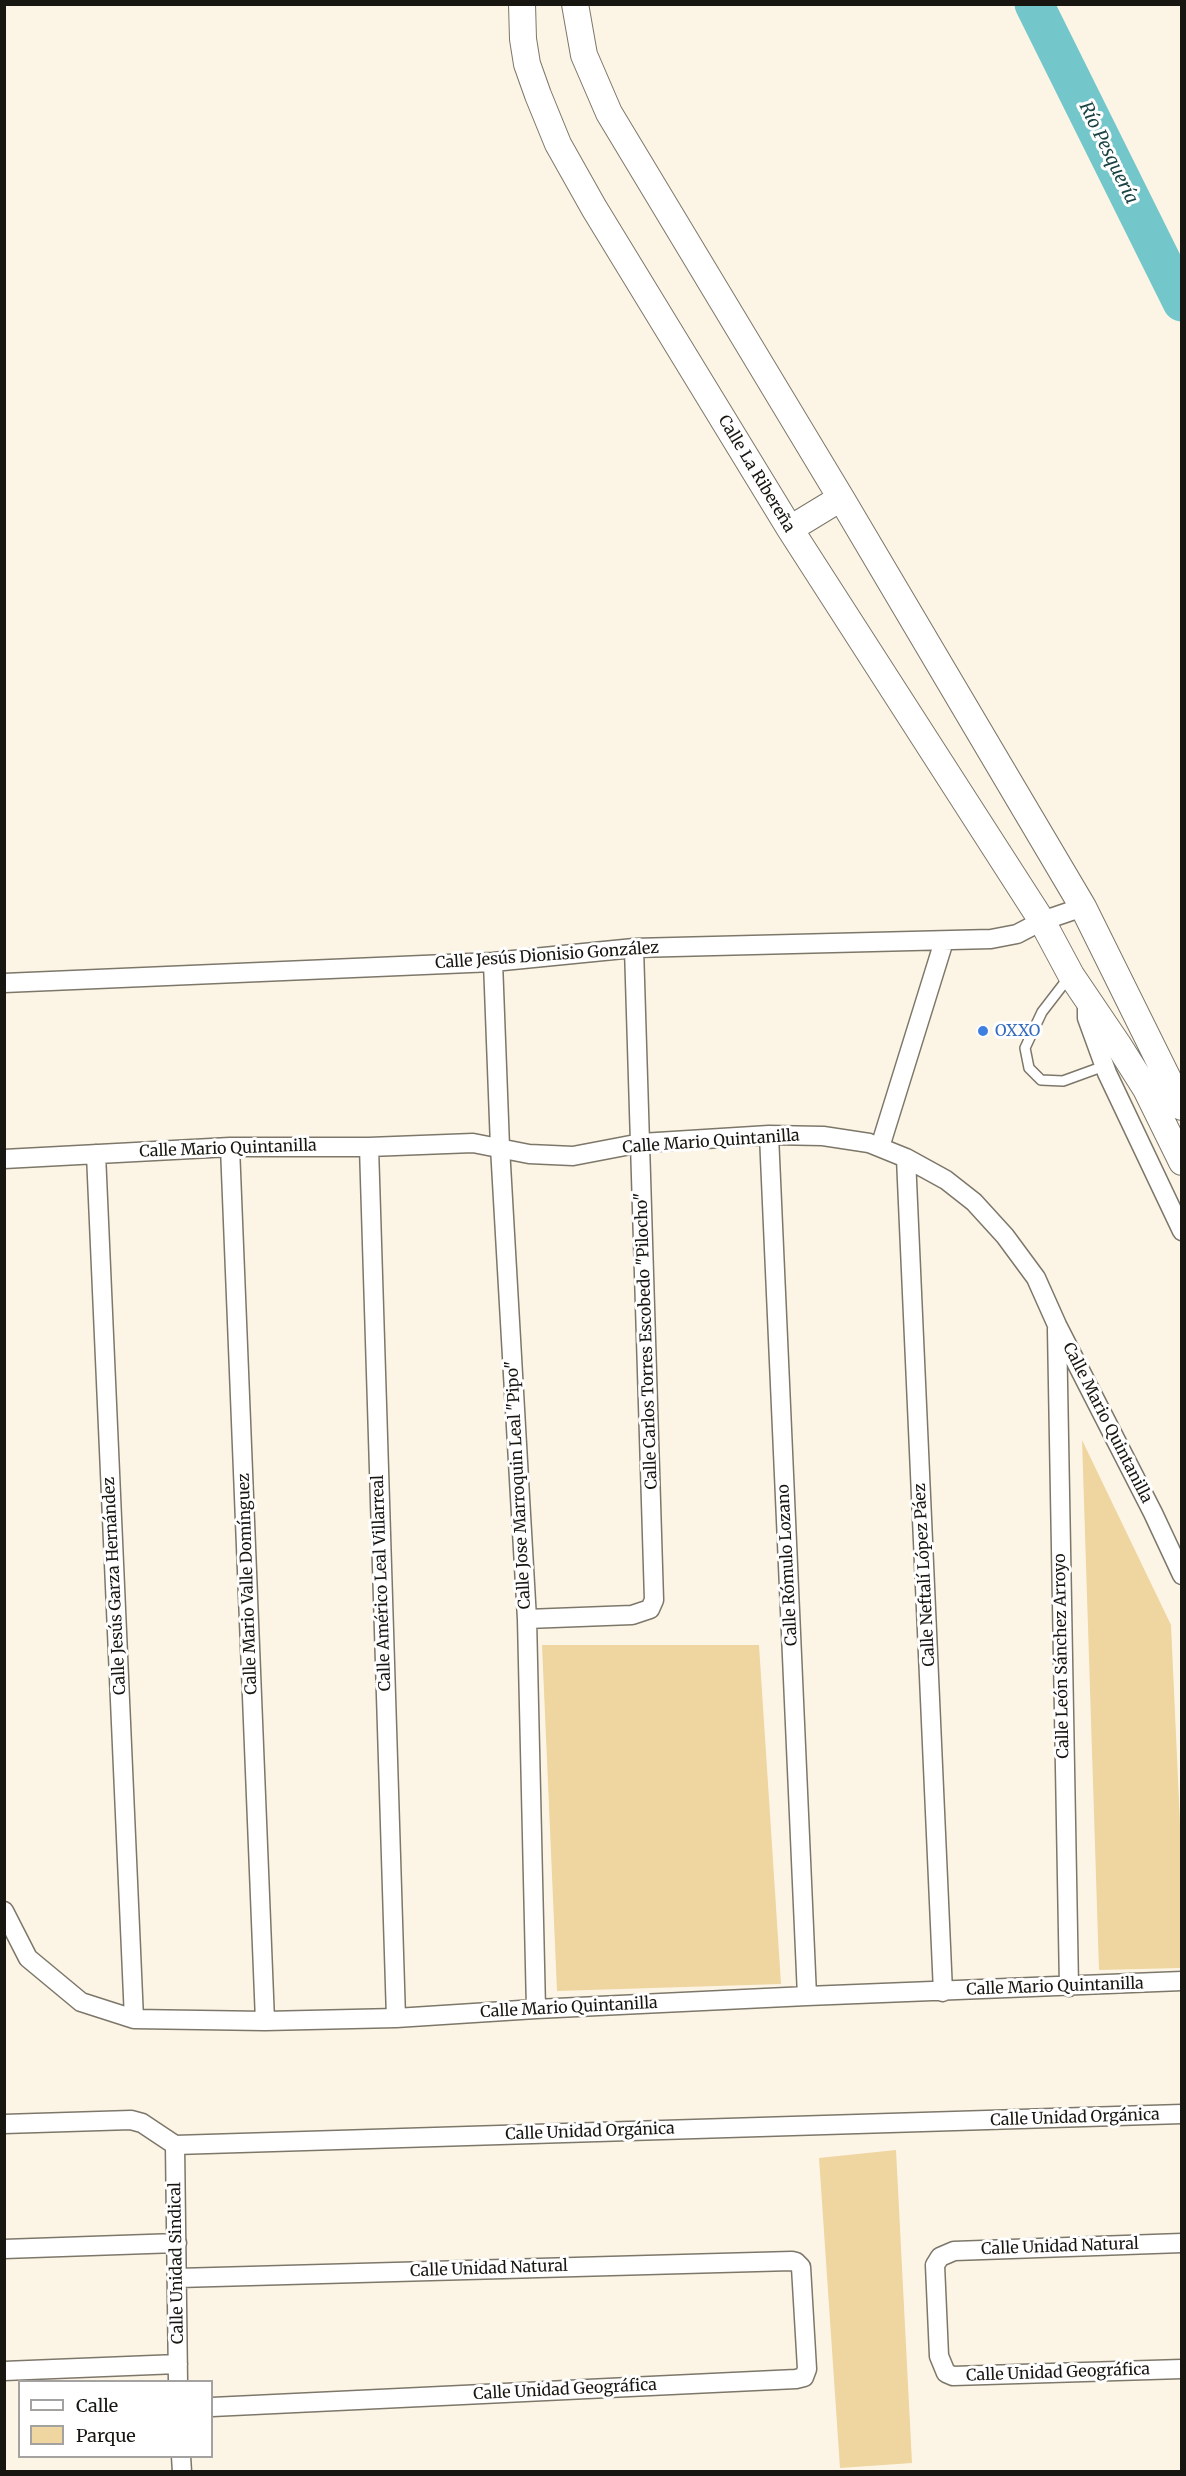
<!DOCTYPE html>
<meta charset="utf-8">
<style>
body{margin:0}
#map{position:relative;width:1186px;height:2476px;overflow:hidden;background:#fcf5e6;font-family:Merriweather,serif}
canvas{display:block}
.frame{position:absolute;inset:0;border:6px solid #181611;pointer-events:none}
.legend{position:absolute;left:18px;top:2380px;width:195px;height:78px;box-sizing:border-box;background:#fff;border:2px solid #a3a2a0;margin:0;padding:8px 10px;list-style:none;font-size:18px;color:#181611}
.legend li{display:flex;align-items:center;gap:12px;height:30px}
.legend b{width:30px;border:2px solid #a3a2a0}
</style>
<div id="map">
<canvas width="1186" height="2476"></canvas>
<div class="frame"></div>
<ul class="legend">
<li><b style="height:8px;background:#fff"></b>Calle</li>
<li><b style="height:16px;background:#efd5a0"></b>Parque</li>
</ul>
</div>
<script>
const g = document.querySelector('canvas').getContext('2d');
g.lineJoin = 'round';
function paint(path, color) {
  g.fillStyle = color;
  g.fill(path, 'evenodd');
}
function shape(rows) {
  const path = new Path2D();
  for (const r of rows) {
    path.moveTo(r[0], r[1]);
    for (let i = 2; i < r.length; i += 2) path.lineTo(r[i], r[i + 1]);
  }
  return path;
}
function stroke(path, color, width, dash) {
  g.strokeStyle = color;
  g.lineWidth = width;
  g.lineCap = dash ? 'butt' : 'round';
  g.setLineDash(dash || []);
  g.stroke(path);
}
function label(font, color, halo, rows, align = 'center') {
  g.font = font + ' Merriweather,serif';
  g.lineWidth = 6;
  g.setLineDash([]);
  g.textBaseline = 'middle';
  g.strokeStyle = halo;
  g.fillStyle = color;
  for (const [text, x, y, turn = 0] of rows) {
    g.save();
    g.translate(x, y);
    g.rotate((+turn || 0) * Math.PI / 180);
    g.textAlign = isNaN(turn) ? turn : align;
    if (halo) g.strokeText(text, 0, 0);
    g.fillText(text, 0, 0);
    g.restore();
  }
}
paint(shape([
 [1082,1440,1171,1625,1181,1845,1181,1968,1099,1970],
 [542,1645,759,1645,781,1984,557,1991],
 [896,2150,912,2463,840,2468,819,2158]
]), '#efd5a0');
stroke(shape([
 [1034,4,1182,302]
]), '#73c7ca', 39);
const lane = shape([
 [1069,977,1042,1012,1025,1048,1029,1068,1041,1080,1063,1081,1107,1065]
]);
const street = shape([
 [493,962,500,1147,527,1619,536,2009],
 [4,983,493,962,634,948,991,939,1017,934,1042,921,1083,907],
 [1087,1002,1087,1018,1107,1073,1182,1231],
 [769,1135,807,1996],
 [230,1147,265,2021],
 [369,1147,396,2018],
 [880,1147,944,941],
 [96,1154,134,2019],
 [906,1158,943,1992],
 [4,1159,230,1147,369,1147,473,1143,529,1154,573,1156,641,1143,769,1135,823,1136,869,1143,906,1158,946,1180,974,1202,1005,1236,1036,1278,1057,1325,1153,1513,1182,1575],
 [1057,1329,1069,1987],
 [527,1619,632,1615,650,1609,654,1600,634,948],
 [4,1911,28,1958,81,2002,134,2019,265,2021,396,2018,536,2009,807,1996,1182,1981],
 [4,2124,131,2120,142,2123,175,2145,1182,2114],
 [175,2145,178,2382],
 [1182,2243,954,2251,940,2257,935,2265,939,2356,946,2373,953,2376,1182,2369],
 [4,2249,177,2243],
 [178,2278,792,2261,796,2262,801,2267,807,2369,804,2377,796,2379,212,2407],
 [4,2371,178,2364],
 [181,2456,182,2472]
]);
const secondary = shape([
 [522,4,523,39,527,64,538,95,558,144,594,208,790,529,1042,921,1071,975,1117,1043,1146,1089,1182,1162],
 [575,4,584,55,609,113,841,498,1083,907,1182,1107],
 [790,529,841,498]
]);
stroke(lane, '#7d776a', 12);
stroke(street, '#7d776a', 21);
stroke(secondary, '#7d776a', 28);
stroke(lane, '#fff', 9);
stroke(street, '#fff', 18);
stroke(secondary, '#fff', 26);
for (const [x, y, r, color] of [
 [983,1031,6,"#3f7fe0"]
]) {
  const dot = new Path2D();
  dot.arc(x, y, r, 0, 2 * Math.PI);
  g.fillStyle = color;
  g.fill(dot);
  stroke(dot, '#fff', 2);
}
label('16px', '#181611', '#fff', [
 ["Calle La Ribereña",756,474,59],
 ["Calle Jesús Dionisio González",547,956,-4],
 ["Calle Mario Quintanilla",711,1142,-4],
 ["Calle Mario Quintanilla",228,1149,-2],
 ["Calle Carlos Torres Escobedo \"Pilocho\"",647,1341,-92],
 ["Calle Mario Quintanilla",1107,1423,63],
 ["Calle Jose Marroquin Leal \"Pipo\"",519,1485,-93],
 ["Calle Rómulo Lozano",788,1565,-93],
 ["Calle Neftalí López Páez",925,1575,-93],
 ["Calle Américo Leal Villarreal",382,1583,-92],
 ["Calle Mario Valle Domínguez",248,1584,-92],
 ["Calle Jesús Garza Hernández",115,1586,-93],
 ["Calle León Sánchez Arroyo",1062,1656,-91],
 ["Calle Mario Quintanilla",1055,1987,-2],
 ["Calle Mario Quintanilla",569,2008,-3],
 ["Calle Unidad Orgánica",1075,2118,-2],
 ["Calle Unidad Orgánica",590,2132,-2],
 ["Calle Unidad Natural",1060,2247,-2],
 ["Calle Unidad Sindical",177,2263,-91],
 ["Calle Unidad Natural",489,2269,-2],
 ["Calle Unidad Geográfica",1058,2373,-2],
 ["Calle Unidad Geográfica",565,2390,-3]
]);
label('16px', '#366cbe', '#fff', [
 ["OXXO",995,1031]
], 'left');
label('italic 18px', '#1b4344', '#fff', [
 ["Río Pesquería",1108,153,64]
]);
</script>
